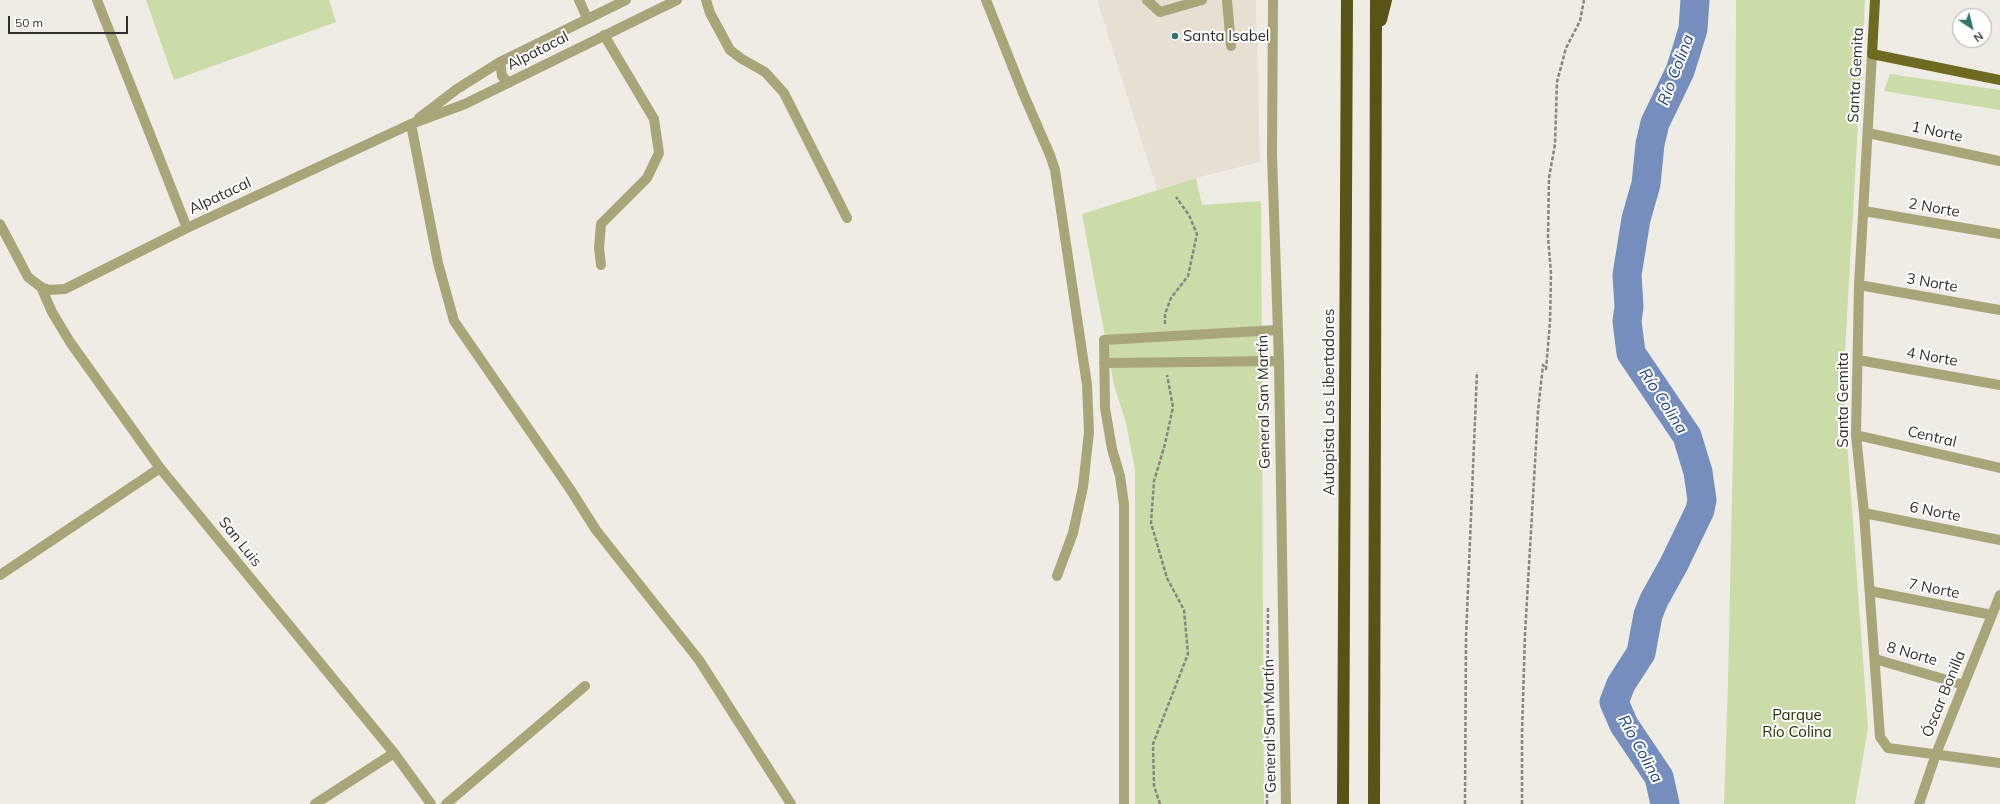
<!DOCTYPE html>
<meta charset="utf-8">
<style>
body{margin:0}
#map{position:relative;width:2000px;height:804px;overflow:hidden;background:#efebe5;font-family:Mulish,sans-serif}
canvas{display:block}
.north{position:absolute;left:1952px;top:8px;width:40px;height:40px;box-sizing:border-box;background:#fff;border:1px solid #ababaa;border-radius:50%;rotate:145deg;font-size:11px;font-weight:700;line-height:16px;text-align:center;color:#2e2d2b}
.north::after{content:'';display:block;margin:auto;width:14px;height:18px;background:#307468;clip-path:polygon(50% 0,100% 100%,50% 72%,0 100%)}
.scale{position:absolute;left:8px;top:16px;width:120px;height:18px;box-sizing:border-box;border:2px solid #2e2d2b;border-top:0;padding-left:5px;font-size:12px;line-height:14px;white-space:nowrap;color:#2e2d2b;-webkit-text-stroke:3px #fff;paint-order:stroke}
</style>
<div id="map">
<canvas width="2000" height="804"></canvas>
<div class="north">N</div>
<div class="scale">50 m</div>
</div>
<script>
const g = document.querySelector('canvas').getContext('2d');
g.lineJoin = 'round';
function paint(path, color) {
  g.fillStyle = color;
  g.fill(path, 'evenodd');
}
function shape(rows) {
  const path = new Path2D();
  for (const r of rows) {
    path.moveTo(r[0], r[1]);
    for (let i = 2; i < r.length; i += 2) path.lineTo(r[i], r[i + 1]);
  }
  return path;
}
function stroke(path, color, width, dash) {
  g.strokeStyle = color;
  g.lineWidth = width;
  g.lineCap = dash ? 'butt' : 'round';
  g.setLineDash(dash || []);
  g.stroke(path);
}
function label(font, color, halo, rows, align = 'center') {
  g.font = font + ' Mulish,sans-serif';
  g.lineWidth = 4;
  g.setLineDash([]);
  g.textBaseline = 'middle';
  g.strokeStyle = halo;
  g.fillStyle = color;
  for (const [text, x, y, turn = 0] of rows) {
    g.save();
    g.translate(x, y);
    g.rotate((+turn || 0) * Math.PI / 180);
    g.textAlign = isNaN(turn) ? turn : align;
    if (halo) g.strokeText(text, 0, 0);
    g.fillText(text, 0, 0);
    g.restore();
  }
}
paint(shape([
 [1097,0,1256,0,1260,162,1196,178,1157,190]
]), '#e8dfd3');
paint(shape([
 [146,0,329,0,336,22,174,80],
 [1736,0,1865,0,1843,387,1868,728,1855,804,1724,804,1728,683,1734,403],
 [1890,74,2000,90,2000,110,1884,91],
 [1196,178,1202,205,1261,201,1264,804,1135,804,1135,470,1126,423,1114,385,1082,214]
]), '#ccdca9');
stroke(shape([
 [1665,804,1659,777,1624,725,1614,702,1621,684,1641,653,1648,615,1654,600,1674,564,1700,510,1702,500,1698,472,1687,436,1631,353,1627,321,1629,307,1627,275,1636,219,1646,184,1650,144,1655,123,1680,71,1686,52,1693,29,1695,0]
]), '#758ebe', 29);
stroke(shape([
 [1165,324,1165,314,1171,298,1188,276,1197,234,1189,215,1176,197],
 [1160,804,1154,786,1153,744,1188,654,1184,610,1167,578,1151,523,1154,481,1165,444,1173,407,1167,375],
 [1267,804,1268,606],
 [1465,804,1466,637,1477,372],
 [1522,804,1522,733,1525,634,1538,411,1543,365,1546,369,1550,322,1551,273,1548,237,1549,178,1555,144,1557,82,1566,48,1580,21,1584,0]
]), '#878581', 2.5, [4, 2]);
stroke(shape([
 [97,0,187,228],
 [579,0,587,18],
 [706,0,710,13,730,50,742,59,765,72,784,93,847,218],
 [986,0,1023,93,1050,155,1055,170,1087,385,1089,432,1083,487,1073,533,1057,576],
 [1147,0,1160,12,1202,0],
 [1227,0,1231,46],
 [1273,0,1272,155,1279,361,1286,804],
 [1872,54,1859,285,1856,435,1864,513,1880,737,1888,748,2000,763],
 [500,62,502,76,509,83],
 [419,118,457,89,500,62,626,0],
 [411,124,438,263,454,321,570,489,596,530,699,660,791,804],
 [1868,133,2000,161],
 [1864,211,2000,234],
 [0,224,28,277,41,287,49,290,65,289,187,228,411,124,465,104,677,0],
 [601,265,599,248,601,224,647,178,659,153,654,119,604,35],
 [1859,285,2000,310],
 [41,287,52,312,70,342,160,468,394,753,431,804],
 [1858,360,2000,385],
 [1104,363,1279,361],
 [1856,435,2000,468],
 [1864,513,2000,540],
 [0,575,160,468],
 [1870,591,1992,615],
 [1875,659,1964,685],
 [315,804,394,753],
 [446,804,585,686],
 [1124,804,1124,504,1120,476,1112,449,1105,408,1104,340,1277,330],
 [1919,804,1936,754,2000,595]
]), '#a8a679', 10);
stroke(shape([
 [1875,0,1872,54,2000,80]
]), '#6e6a21', 10);
stroke(shape([
 [1381,20,1386,0],
 [1343,804,1347,0],
 [1374,804,1376,0]
]), '#585415', 12);
for (const [x, y, r, color] of [
 [1175,36,4,"#307468"]
]) {
  const dot = new Path2D();
  dot.arc(x, y, r, 0, 2 * Math.PI);
  g.fillStyle = color;
  g.fill(dot);
  stroke(dot, '#fff', 1.5);
}
label('15px', '#2e2d2b', '#fff', [
 ["Santa Isabel",1183,36]
], 'left');
label('15px', '#2e2d2b', '#fff', [
 ["Alpatacal",538,51,-27],
 ["Santa Gemita",1856,75,-87],
 ["1 Norte",1937,132,12],
 ["Alpatacal",220,196,-25],
 ["2 Norte",1934,208,10],
 ["3 Norte",1932,283,10],
 ["4 Norte",1932,357,10],
 ["Santa Gemita",1843,400,-90],
 ["General San Martín",1264,402,-91],
 ["Autopista Los Libertadores",1329,402,-90],
 ["Central",1932,437,13],
 ["6 Norte",1935,512,11],
 ["San Luis",240,542,51],
 ["7 Norte",1934,589,11],
 ["8 Norte",1912,654,16],
 ["Óscar Bonilla",1944,694,-68],
 ["General San Martín",1270,726,-91]
]);
label('15px', '#252e03', '#fff', [
 ["Parque",1797,715],
 ["Río Colina",1797,732]
]);
label('italic 16px', '#274681', '#fff', [
 ["Río Colina",1676,70,-69],
 ["Río Colina",1663,401,57],
 ["Río Colina",1640,749,61]
]);
</script>
